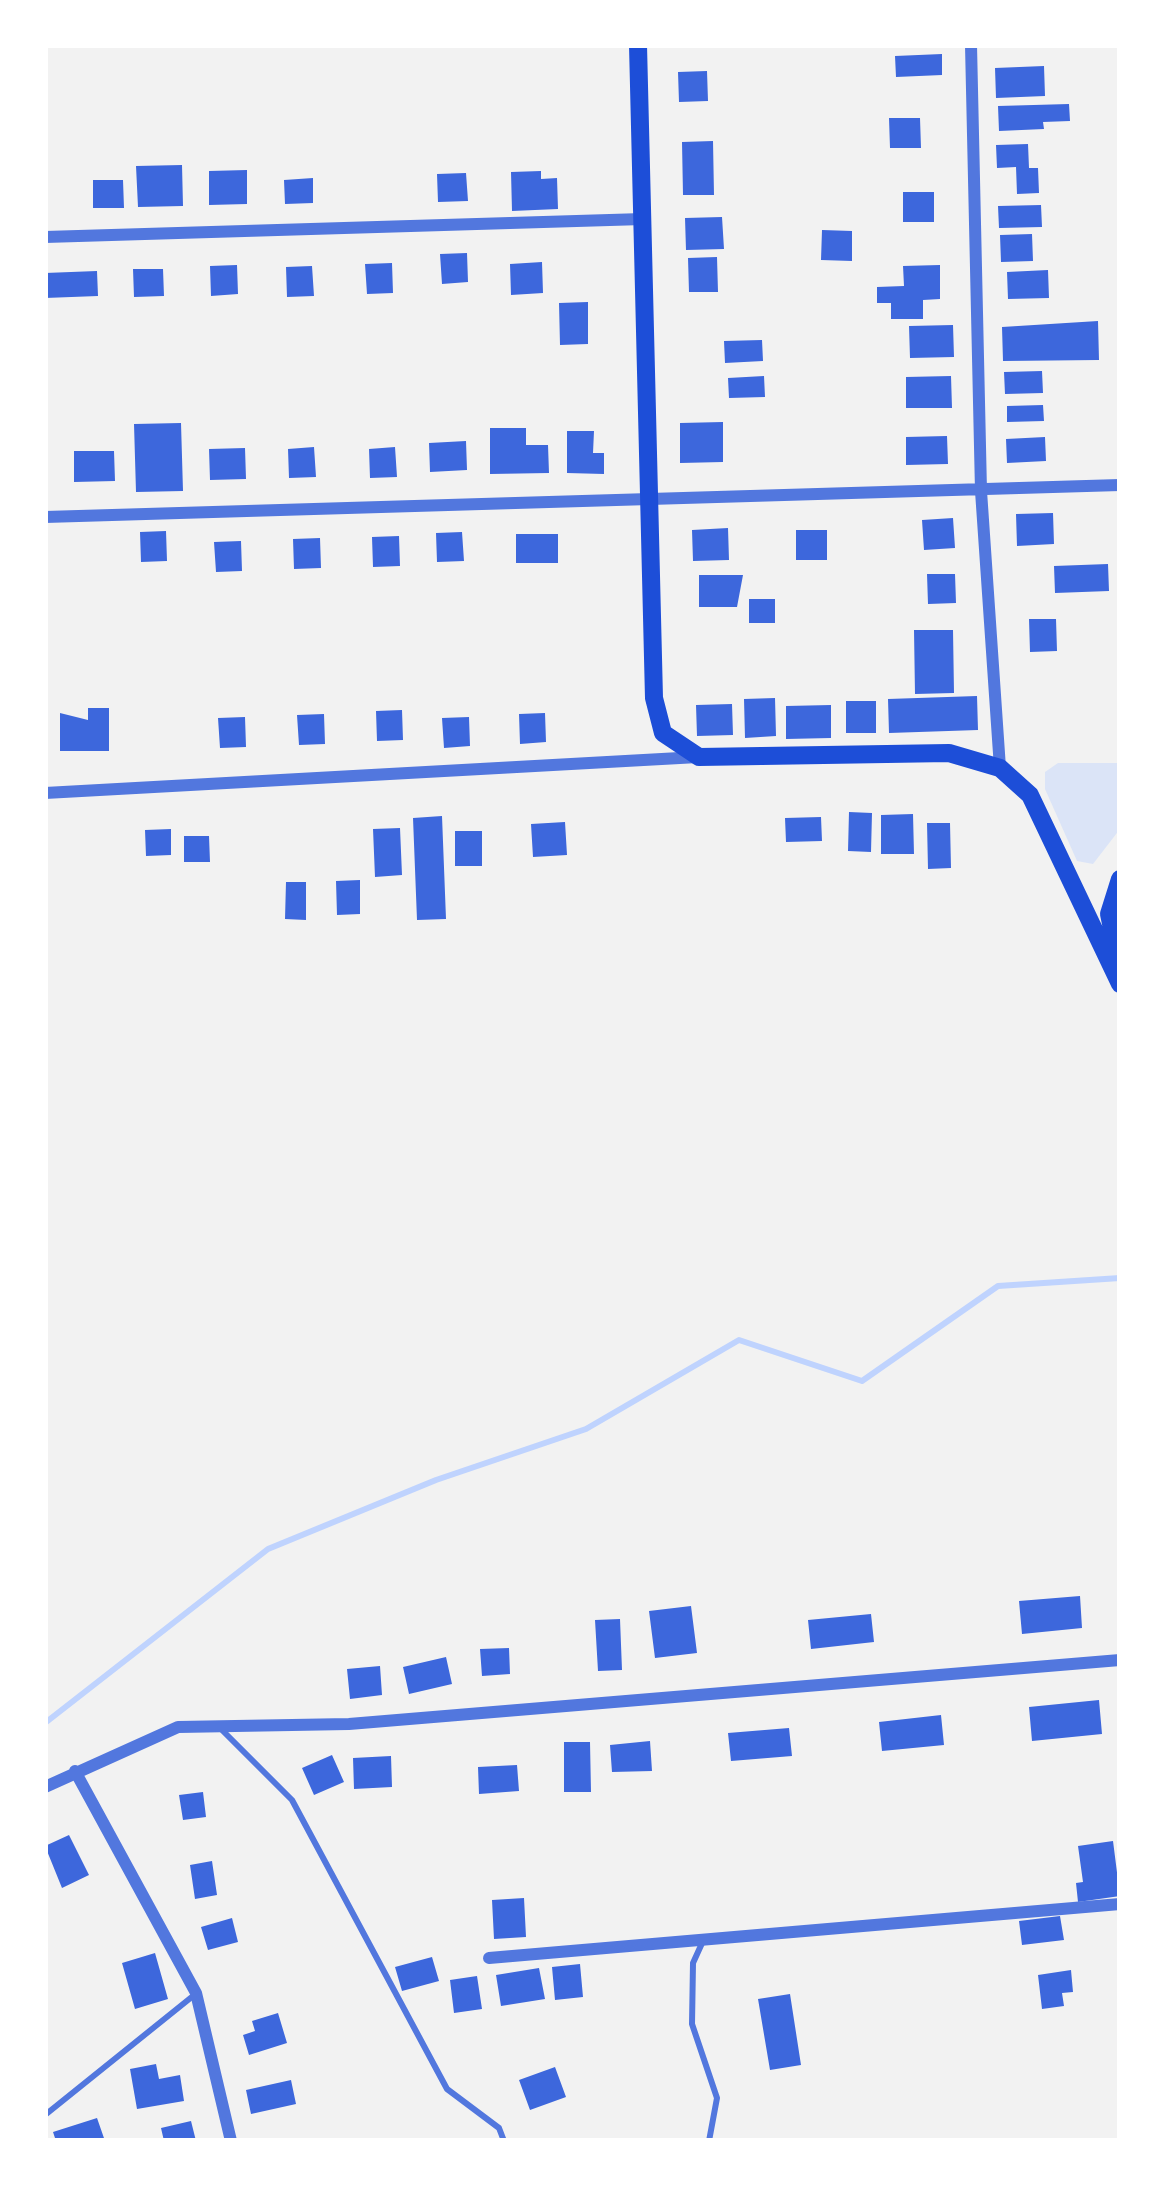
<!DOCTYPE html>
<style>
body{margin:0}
#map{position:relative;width:1165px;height:2186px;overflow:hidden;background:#f2f2f2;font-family:Helvetica,sans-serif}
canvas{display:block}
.frame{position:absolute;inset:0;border:48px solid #fff;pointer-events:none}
</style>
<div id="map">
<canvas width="1165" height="2186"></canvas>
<div class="frame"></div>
</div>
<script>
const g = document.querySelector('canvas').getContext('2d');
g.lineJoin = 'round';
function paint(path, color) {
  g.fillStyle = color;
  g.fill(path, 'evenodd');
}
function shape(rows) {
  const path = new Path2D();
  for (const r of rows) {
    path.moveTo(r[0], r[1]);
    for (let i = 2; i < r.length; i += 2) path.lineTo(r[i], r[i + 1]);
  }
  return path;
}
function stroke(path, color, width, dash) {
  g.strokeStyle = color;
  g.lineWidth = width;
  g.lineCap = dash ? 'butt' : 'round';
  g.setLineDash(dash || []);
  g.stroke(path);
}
paint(shape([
 [1058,763,1120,763,1120,829,1093,864,1077,861,1045,789,1045,772]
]), '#dbe4f7');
stroke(shape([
 [45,1723,268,1549,436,1480,586,1429,739,1340,862,1381,998,1286,1120,1278]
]), '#bfd3fe', 6);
paint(shape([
 [942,54,942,75,896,77,895,56],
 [1044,66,1045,96,996,98,995,68],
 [707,71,708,101,679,102,678,72],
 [1069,104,1070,121,1043,122,1044,129,999,131,998,106],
 [889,118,920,118,921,148,890,148],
 [713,141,714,195,683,195,682,142],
 [1028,144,1029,168,1038,168,1039,193,1017,194,1016,167,997,168,996,145],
 [182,165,183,206,138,207,136,166],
 [247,170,247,204,209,205,209,171],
 [541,171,541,179,557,178,558,209,512,211,511,172],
 [466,173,468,201,438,202,437,174],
 [313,178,313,203,285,204,284,180],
 [93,180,123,180,124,208,93,208],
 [903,192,934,192,934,222,903,222],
 [1041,205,1042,227,999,228,998,206],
 [722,217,724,249,686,250,685,218],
 [822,230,852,231,852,261,821,260],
 [1032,234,1033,261,1001,262,1000,235],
 [467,253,468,282,442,284,440,254],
 [717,257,718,292,689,292,688,258],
 [542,262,543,293,511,295,510,264],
 [392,263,393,293,367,294,365,264],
 [237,265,238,294,211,296,210,266],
 [940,265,940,299,923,300,923,319,891,319,891,303,877,303,877,287,904,286,903,266],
 [312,266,314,296,287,297,286,267],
 [133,269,163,269,164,296,134,297],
 [1048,270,1049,298,1008,299,1007,272],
 [97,271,98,296,45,298,45,273],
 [588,302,588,344,560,345,559,303],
 [1098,321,1099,360,1003,361,1002,327],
 [953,325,954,357,910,358,909,326],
 [762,340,763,361,725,363,724,341],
 [1042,371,1043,393,1005,394,1004,372],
 [764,376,765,397,729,398,728,378],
 [951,376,952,408,906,408,906,377],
 [1043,405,1044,421,1007,422,1007,406],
 [723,422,723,462,680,463,680,423],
 [181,423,183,491,136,492,134,424],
 [490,428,526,428,526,445,548,445,549,473,490,474],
 [567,431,594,431,593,453,604,453,604,474,567,473],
 [947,436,948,464,906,465,906,437],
 [1045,437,1046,461,1007,463,1006,439],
 [466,441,467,470,430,472,429,443],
 [314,447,316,477,289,478,288,449],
 [395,447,397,477,370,478,369,449],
 [245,448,246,479,210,480,209,449],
 [74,451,114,451,115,481,74,482],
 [1053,513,1054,544,1017,546,1016,514],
 [953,518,955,548,924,550,922,520],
 [728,528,729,560,693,561,692,530],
 [796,530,827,530,827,560,796,560],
 [166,531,167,561,141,562,140,532],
 [462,532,464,561,437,562,436,533],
 [516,534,558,534,558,563,516,563],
 [399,536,400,566,373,567,372,537],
 [320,538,321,568,294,569,293,539],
 [241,541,242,571,216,572,214,542],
 [1108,564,1109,591,1055,593,1054,566],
 [927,574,955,574,956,603,928,604],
 [699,575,743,575,737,607,699,607],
 [749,599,775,599,775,623,749,623],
 [1029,619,1056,619,1057,651,1030,652],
 [914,630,953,630,954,693,915,694],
 [977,696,978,730,889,733,888,699],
 [775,698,776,736,745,738,744,699],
 [846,701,876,701,876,733,846,733],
 [732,704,733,735,697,736,696,705],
 [831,705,831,738,786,739,786,706],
 [88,708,109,708,109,751,60,751,60,713,88,720],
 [402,710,403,740,377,741,376,711],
 [545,713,546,742,520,744,519,714],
 [324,714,325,744,299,745,297,715],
 [245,717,246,747,220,748,218,718],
 [469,717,470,746,444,748,442,718],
 [849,812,872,813,871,852,848,851],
 [913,814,914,854,881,854,881,815],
 [442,816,446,919,417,920,413,818],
 [821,817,822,841,786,842,785,818],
 [565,822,567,855,533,857,531,824],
 [927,823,950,823,951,868,928,869],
 [400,828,402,875,375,877,373,829],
 [171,829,171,855,146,856,145,830],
 [455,831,482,831,482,866,455,866],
 [184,836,209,836,210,862,184,862],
 [360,880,360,914,337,915,336,881],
 [286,882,306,882,306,920,285,919],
 [1080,1596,1082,1628,1022,1634,1019,1601],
 [691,1606,697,1653,655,1658,649,1611],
 [871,1614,874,1642,811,1649,808,1620],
 [620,1619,622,1670,598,1671,595,1620],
 [509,1648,510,1674,482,1676,480,1649],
 [446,1657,452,1684,409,1694,403,1667],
 [380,1666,382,1695,350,1699,347,1669],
 [1099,1700,1102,1734,1032,1741,1029,1707],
 [941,1715,944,1745,882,1751,879,1722],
 [789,1728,792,1756,731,1761,728,1733],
 [650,1741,652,1771,612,1772,610,1745],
 [564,1742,590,1742,591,1792,564,1792],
 [332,1755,344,1782,314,1795,302,1768],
 [391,1756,392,1787,354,1789,353,1758],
 [517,1765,519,1791,479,1794,478,1767],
 [203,1792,206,1817,183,1820,179,1795],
 [69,1835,89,1875,62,1888,45,1846],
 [1113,1841,1120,1896,1078,1902,1076,1883,1083,1882,1078,1846],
 [212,1861,217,1895,195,1899,190,1865],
 [524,1898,526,1937,494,1939,492,1900],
 [1060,1916,1064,1940,1022,1945,1019,1921],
 [232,1918,238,1942,208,1950,201,1927],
 [155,1953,168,1999,135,2009,122,1963],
 [432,1957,439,1981,402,1991,395,1967],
 [580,1964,583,1997,555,2000,552,1967],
 [539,1968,545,1999,501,2006,496,1975],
 [1071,1970,1073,1992,1062,1993,1064,2006,1042,2009,1038,1975],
 [477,1976,482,2009,454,2013,450,1980],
 [790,1994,801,2065,770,2070,758,1999],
 [278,2013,287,2043,249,2055,243,2035,255,2031,252,2021],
 [156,2064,159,2079,180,2075,184,2101,137,2109,130,2069],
 [555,2067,566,2097,530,2110,519,2080],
 [291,2080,296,2104,251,2114,246,2090],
 [97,2118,105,2141,56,2141,53,2132],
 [191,2121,196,2141,164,2141,161,2128]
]), '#3d67dc');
stroke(shape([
 [222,1730,292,1800,447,2089,499,2128,504,2141],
 [703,1941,693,1963,692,2024,717,2098,709,2141],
 [45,2115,193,1996]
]), '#5277de', 6);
stroke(shape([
 [971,45,981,491,1000,768],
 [45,237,643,219],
 [45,517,1120,485],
 [45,793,698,757],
 [75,1771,196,1993,231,2141],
 [45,1787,178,1727,349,1724,1120,1660],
 [489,1958,1120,1904]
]), '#5277de', 12);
stroke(shape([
 [638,45,654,698,663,733,699,757,949,753,1000,768,1030,795,1120,984],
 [1120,879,1109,914,1120,967]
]), '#1d4ed8', 18);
</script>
